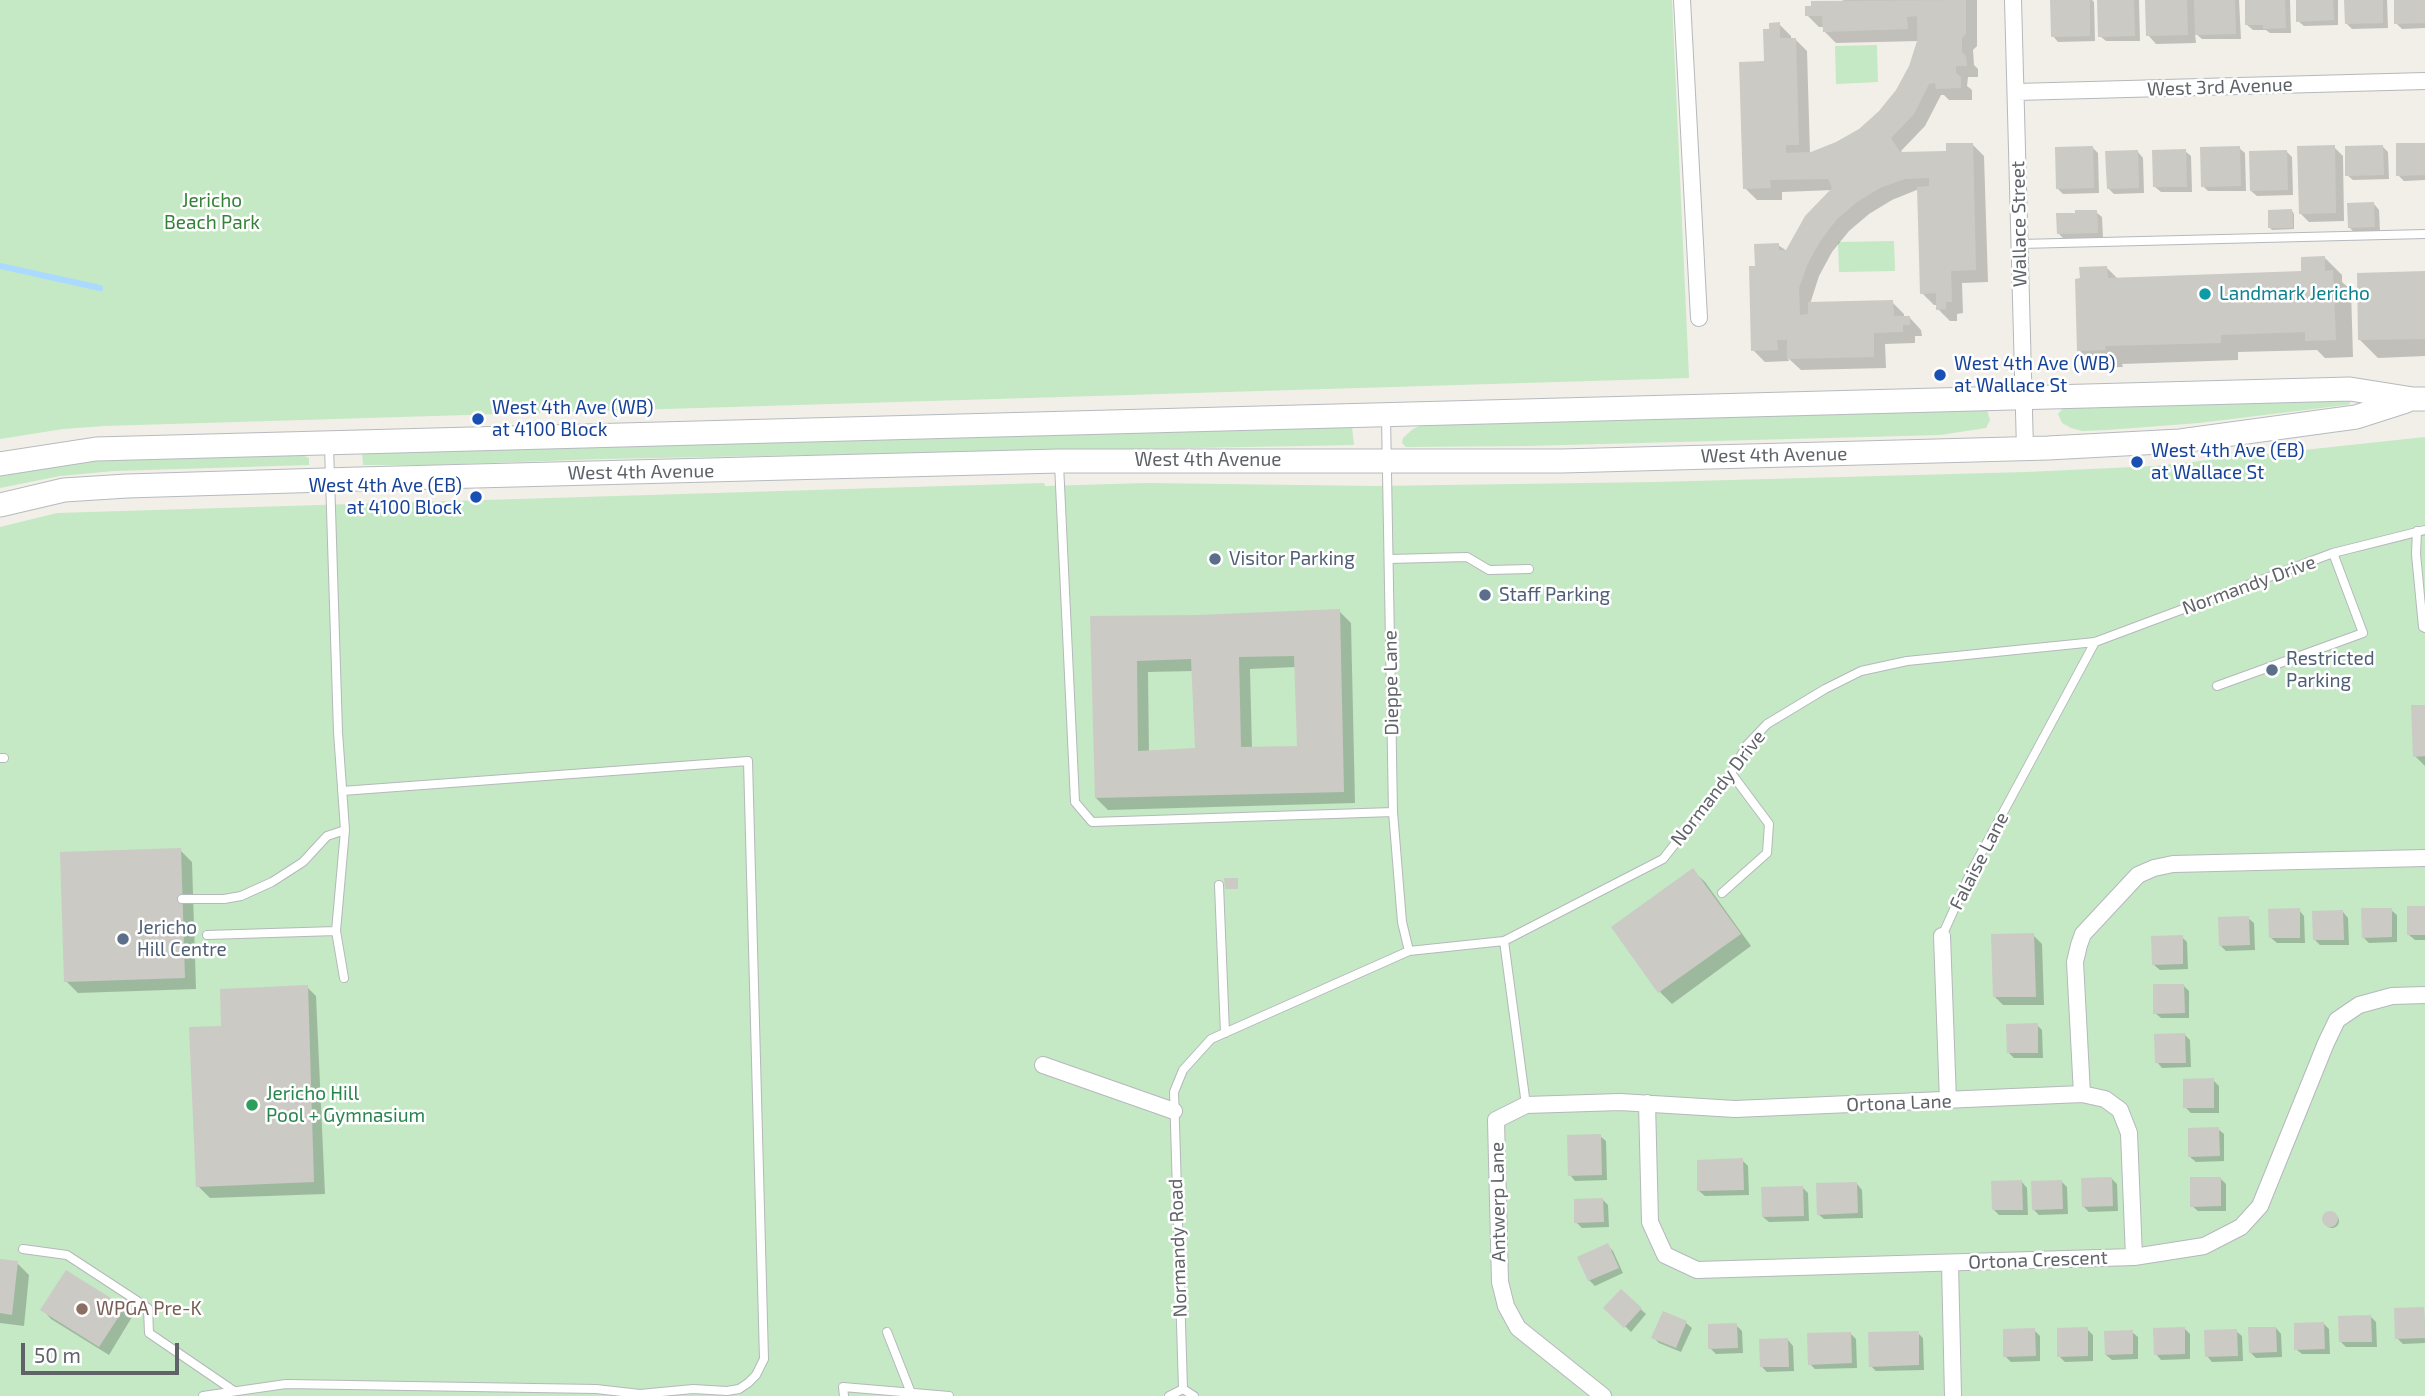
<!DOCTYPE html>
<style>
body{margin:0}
#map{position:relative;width:2425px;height:1396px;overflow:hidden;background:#f1efe8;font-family:"Exo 2",sans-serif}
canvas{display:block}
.scale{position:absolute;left:21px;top:1343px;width:158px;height:32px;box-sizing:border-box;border:4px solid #5f6368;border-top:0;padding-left:9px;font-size:21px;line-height:24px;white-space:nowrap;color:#5f6368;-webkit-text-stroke:5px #fff;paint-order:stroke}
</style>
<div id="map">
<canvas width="2425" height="1396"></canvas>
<div class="scale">50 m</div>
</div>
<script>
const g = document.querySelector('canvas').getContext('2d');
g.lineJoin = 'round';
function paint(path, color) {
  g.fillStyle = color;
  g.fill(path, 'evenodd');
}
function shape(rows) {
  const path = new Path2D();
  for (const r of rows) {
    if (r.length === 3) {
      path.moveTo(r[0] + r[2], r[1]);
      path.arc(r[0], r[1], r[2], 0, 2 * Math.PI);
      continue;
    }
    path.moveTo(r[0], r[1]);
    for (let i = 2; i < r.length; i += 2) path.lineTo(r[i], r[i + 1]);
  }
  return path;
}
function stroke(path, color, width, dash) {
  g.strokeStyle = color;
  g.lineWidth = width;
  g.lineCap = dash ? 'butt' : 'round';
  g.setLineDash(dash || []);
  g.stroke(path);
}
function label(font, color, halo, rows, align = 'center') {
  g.font = font + ' "Exo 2",sans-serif';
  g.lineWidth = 5;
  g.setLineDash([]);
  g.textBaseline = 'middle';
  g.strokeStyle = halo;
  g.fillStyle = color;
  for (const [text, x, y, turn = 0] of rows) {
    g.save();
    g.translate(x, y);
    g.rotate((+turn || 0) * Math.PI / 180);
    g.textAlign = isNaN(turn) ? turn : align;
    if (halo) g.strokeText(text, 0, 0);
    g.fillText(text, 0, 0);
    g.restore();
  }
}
paint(shape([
 [0,0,1672,0,1689,378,104,426,63,429,0,439],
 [1877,45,1878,82,1836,84,1835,46],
 [1894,241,1895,271,1839,272,1838,242],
 [2350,400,2350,404,2346,405,2199,423,2107,430,2082,431,2071,428,2062,423,2058,414,2064,407],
 [1987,410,1990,420,1986,428,1940,435,1526,446,1406,447,1402,443,1403,438,1413,429,1422,425],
 [1344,425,1352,427,1354,445,602,459,433,465,363,465,362,452],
 [2425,437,2425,1396,0,1396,0,527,57,513,1044,483,1045,486,1146,483,1376,486,1657,482,2027,472,2155,466],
 [298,453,309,458,309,465,114,471,60,476,0,488,0,473,70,460]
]), '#c5e8c5');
paint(shape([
 [1844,0,1977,0,1977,46,1973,50,1974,65,1978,69,1978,77,1968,77,1967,86,1972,90,1972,100,1949,100,1944,95,1941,95,1925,126,1901,151,1904,154,1948,153,1972,144,1984,156,1988,282,1962,283,1963,313,1957,314,1957,321,1950,321,1938,309,1938,305,1934,305,1922,293,1919,189,1892,200,1869,214,1849,231,1832,252,1819,276,1810,304,1892,302,1904,314,1904,318,1910,318,1921,330,1922,336,1915,336,1915,343,1885,344,1886,368,1801,370,1788,358,1789,361,1765,362,1753,350,1756,267,1778,245,1787,251,1833,190,1782,192,1782,200,1757,200,1745,188,1771,30,1779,24,1791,36,1791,40,1795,39,1807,51,1810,154,1837,144,1860,130,1881,112,1898,91,1911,67,1919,41,1836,43,1824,31,1824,27,1819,27,1807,15],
 [2052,0,2092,0,2094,2,2095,41,2058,42,2053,36],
 [2099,0,2139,0,2140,41,2106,41,2100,36],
 [2147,0,2239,0,2241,39,2202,39,2195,33,2196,43,2156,44,2148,35],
 [2246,0,2290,0,2291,33,2270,33,2266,30,2253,30,2247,25],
 [2297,0,2338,0,2338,25,2304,26,2298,21],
 [2346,0,2387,0,2388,28,2352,29,2347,24],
 [2395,0,2425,0,2425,28,2402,29,2396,23],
 [2425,144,2425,180,2404,181,2398,175],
 [2092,147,2098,153,2099,193,2063,194,2058,189],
 [2334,147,2343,156,2344,221,2309,222,2300,213],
 [2383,147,2388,152,2389,179,2353,180,2347,175],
 [2239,148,2245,153,2246,191,2208,191,2203,186],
 [2185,151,2191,156,2192,192,2161,192,2155,187],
 [2138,152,2143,158,2144,193,2114,194,2108,188],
 [2287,152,2292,157,2293,195,2257,196,2251,191],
 [2374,204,2379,210,2380,232,2355,233,2349,227],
 [2292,211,2294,214,2294,229,2272,230,2270,228],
 [2096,212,2102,217,2103,238,2064,239,2059,234],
 [2324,257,2342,275,2342,282,2351,290,2353,357,2325,358,2317,350,2238,352,2238,360,2122,364,2123,367,2097,368,2079,350,2081,280,2107,268,2118,279,2303,273],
 [2425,273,2425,356,2378,358,2360,340],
 [1339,611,1351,623,1355,803,1108,810,1096,798,1091,618,1197,617],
 [1296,667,1299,748,1252,749,1250,669],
 [1194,671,1197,750,1149,752,1148,672],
 [2425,706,2425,766,2415,756],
 [180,850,192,862,196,989,78,993,66,981],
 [1693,871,1705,882,1751,946,1672,1004,1660,992],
 [2425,907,2425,940,2415,940,2409,935],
 [2299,910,2304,916,2305,943,2277,943,2271,938],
 [2391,910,2397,915,2397,942,2369,943,2363,937],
 [2343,912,2348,918,2349,945,2320,945,2315,940],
 [2248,918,2254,923,2255,950,2226,951,2220,945],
 [2033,935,2042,944,2044,1005,2003,1005,1995,997],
 [2182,937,2187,942,2188,969,2160,970,2154,965],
 [2183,985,2189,991,2189,1018,2161,1018,2155,1013],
 [307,987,316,996,325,1194,210,1198,198,1186,225,1028],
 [2037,1025,2042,1030,2043,1058,2014,1058,2009,1053],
 [2185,1035,2190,1040,2191,1067,2162,1068,2157,1062],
 [2213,1080,2219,1086,2219,1113,2191,1113,2185,1107],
 [2218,1129,2224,1134,2224,1161,2196,1162,2190,1157],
 [1600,1136,1606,1141,1607,1180,1575,1181,1570,1175],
 [1742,1160,1748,1166,1749,1195,1705,1196,1699,1191],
 [2111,1178,2117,1184,2118,1211,2089,1212,2083,1206],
 [2220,1178,2226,1184,2226,1211,2198,1211,2192,1206],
 [2022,1182,2027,1188,2028,1215,1999,1215,1994,1210],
 [2062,1182,2067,1187,2068,1214,2039,1215,2034,1210],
 [1857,1184,1862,1190,1863,1218,1824,1219,1818,1214],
 [1803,1188,1808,1193,1809,1221,1769,1222,1763,1217],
 [1603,1200,1608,1205,1609,1227,1582,1228,1576,1222],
 [2332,1221,7],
 [1607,1245,1613,1251,1623,1273,1595,1286,1589,1280],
 [0,1261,17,1263,29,1275,24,1326,0,1323],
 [1621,1291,1646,1314,1631,1332,1606,1308],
 [124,1308,132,1317,109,1355,51,1319,43,1310],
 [2424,1308,2425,1343,2403,1344,2397,1338],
 [2371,1317,2376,1322,2377,1347,2346,1347,2341,1342],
 [1686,1323,1692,1328,1681,1352,1659,1343,1653,1337],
 [2323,1323,2329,1329,2330,1354,2302,1354,2296,1349],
 [1736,1325,1742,1331,1743,1353,1716,1354,1710,1348],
 [2184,1328,2190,1334,2190,1359,2161,1360,2156,1354],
 [2276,1328,2281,1334,2282,1357,2256,1358,2250,1352],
 [2087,1329,2093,1335,2093,1361,2065,1362,2059,1356],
 [2034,1330,2040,1336,2040,1361,2011,1362,2005,1356],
 [2236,1331,2242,1336,2243,1361,2212,1362,2207,1356],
 [2132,1332,2138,1337,2138,1359,2112,1360,2106,1355],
 [1918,1333,1923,1338,1924,1370,1876,1371,1871,1366],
 [1851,1334,1856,1339,1857,1368,1815,1369,1810,1364],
 [1788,1340,1793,1346,1794,1371,1767,1372,1762,1367]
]), '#0003');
stroke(shape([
 [0,266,100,288]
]), '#aadaff', 6);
paint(shape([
 [1966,0,1966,34,1962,38,1962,52,1966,56,1967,66,1956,66,1956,73,1961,77,1961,88,1936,89,1935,83,1929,84,1914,114,1891,138,1900,152,1946,151,1946,143,1973,143,1976,270,1951,271,1952,302,1946,302,1946,309,1936,310,1936,293,1920,294,1917,187,1929,186,1929,178,1905,179,1880,188,1857,202,1837,219,1821,240,1808,263,1799,288,1800,315,1808,314,1808,302,1893,300,1894,316,1910,316,1910,325,1903,325,1903,332,1874,333,1874,357,1787,359,1787,340,1777,340,1778,350,1751,351,1749,266,1755,266,1754,244,1779,243,1779,250,1786,250,1805,216,1832,188,1828,179,1770,180,1771,188,1743,189,1739,62,1764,61,1763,29,1769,29,1769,23,1780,22,1780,38,1796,38,1799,145,1786,145,1786,153,1811,152,1836,142,1859,129,1879,111,1896,90,1909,66,1917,41,1917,16,1907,17,1908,29,1823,32,1822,16,1805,16,1805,6,1811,6,1811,1],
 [2050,0,2090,0,2090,36,2051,37],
 [2097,0,2134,0,2135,36,2098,37],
 [2145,0,2187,0,2188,35,2146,36],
 [2194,0,2235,0,2236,34,2195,35],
 [2245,0,2285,0,2286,28,2263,29,2263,25,2245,25],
 [2296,0,2333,0,2334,20,2296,22],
 [2344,0,2383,0,2383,23,2345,24],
 [2394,0,2425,0,2425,23,2394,24],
 [2396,143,2425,143,2425,175,2396,176],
 [2335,145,2336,213,2299,214,2297,146],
 [2383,145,2384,175,2345,176,2345,146],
 [2093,146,2094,188,2056,189,2055,147],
 [2240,146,2241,186,2201,187,2200,147],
 [2186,149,2187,187,2153,187,2152,150],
 [2138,150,2139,188,2107,189,2105,151],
 [2287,150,2288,190,2250,191,2249,151],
 [2374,202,2375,227,2348,228,2347,203],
 [2292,209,2293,228,2268,228,2268,210],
 [2075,210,2097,210,2098,233,2057,234,2056,213,2075,213],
 [2325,256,2325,271,2333,270,2336,340,2305,341,2305,332,2221,335,2221,343,2105,346,2106,350,2077,351,2075,279,2080,278,2079,267,2107,266,2108,278,2301,271,2301,257],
 [2425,271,2425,339,2358,340,2357,273],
 [1340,609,1344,792,1095,798,1090,616,1197,615],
 [1294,656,1297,746,1241,747,1239,657],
 [1191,659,1195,748,1138,751,1137,661],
 [2411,705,2425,705,2425,756,2413,757],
 [181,848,185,978,64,982,60,852],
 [1693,868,1741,934,1658,993,1611,927],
 [1224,878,1238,878,1238,889,1225,889],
 [2407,906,2425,906,2425,935,2407,935],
 [2300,908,2300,938,2269,938,2268,909],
 [2361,908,2392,908,2392,937,2362,938],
 [2343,910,2344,940,2313,940,2312,911],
 [2249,916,2250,945,2219,946,2218,917],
 [2034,933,2036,997,1993,997,1991,934],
 [2183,935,2183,964,2152,965,2151,936],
 [2153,984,2184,984,2185,1013,2153,1014],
 [308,985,314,1182,196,1187,189,1027,221,1026,220,989],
 [2038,1023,2038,1053,2007,1053,2006,1024],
 [2185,1033,2186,1063,2155,1063,2154,1034],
 [2214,1078,2214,1108,2183,1108,2183,1079],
 [2219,1127,2220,1156,2188,1157,2188,1128],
 [1601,1134,1602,1175,1568,1176,1567,1135],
 [1743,1158,1744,1190,1697,1191,1697,1160],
 [2112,1177,2113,1206,2082,1207,2081,1178],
 [2190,1177,2221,1177,2221,1206,2190,1207],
 [2022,1180,2023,1210,1992,1210,1991,1181],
 [2062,1180,2063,1209,2032,1210,2031,1181],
 [1857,1182,1858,1213,1817,1215,1816,1183],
 [1803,1186,1804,1216,1762,1217,1761,1187],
 [1603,1198,1604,1222,1574,1223,1574,1199],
 [2330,1219,8],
 [1608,1243,1619,1268,1588,1281,1577,1257],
 [0,1259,18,1261,12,1315,0,1313],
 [66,1270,125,1307,99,1347,40,1310],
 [1621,1289,1642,1308,1624,1328,1603,1308],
 [2424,1307,2425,1338,2395,1339,2394,1308],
 [1663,1311,1687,1321,1676,1348,1651,1338],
 [2371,1315,2372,1342,2339,1342,2338,1316],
 [2324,1322,2325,1349,2294,1350,2294,1323],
 [1737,1323,1738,1348,1708,1349,1708,1324],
 [2088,1327,2088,1356,2057,1357,2057,1328],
 [2185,1327,2185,1354,2154,1355,2153,1328],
 [2248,1327,2276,1327,2277,1352,2249,1353],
 [2035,1328,2036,1356,2003,1357,2003,1329],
 [2237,1329,2238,1356,2205,1357,2204,1330],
 [2133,1330,2133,1354,2105,1355,2104,1331],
 [1919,1331,1919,1365,1869,1367,1868,1332],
 [1851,1332,1852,1363,1808,1365,1807,1333],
 [1788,1338,1789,1367,1760,1367,1759,1339]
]), '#cccac5');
const lane = shape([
 [2020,244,2425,234],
 [1386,416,1393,812,1402,922,1409,951],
 [329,446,338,732,345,830,336,931,344,978],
 [1059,464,1075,802,1092,822,1393,812],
 [2417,531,2416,554,2423,627,2425,628],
 [1389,559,1467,557,1489,570,1529,569],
 [2217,686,2363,633,2333,553],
 [0,758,4,758],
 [1219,885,1225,1033],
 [1722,893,1767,853,1769,824,1731,773],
 [182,899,224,899,241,896,272,882,303,862,327,836,345,830],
 [207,935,336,931],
 [1942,936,1971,872,2095,642],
 [1504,941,1526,1105],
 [23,1249,67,1255,148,1308,149,1333,234,1391],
 [887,1332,911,1393],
 [1183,1389,1174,1092,1183,1070,1211,1039,1409,951,1504,941,1663,859,1731,773,1747,745,1767,724,1825,689,1861,671,1907,661,2095,642,2333,553,2425,530],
 [1183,1389,1194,1396],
 [203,1396,286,1384,596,1389,640,1394,693,1389,727,1391,739,1389,748,1383,756,1375,764,1359,748,761,342,791],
 [844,1396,843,1387,949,1396],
 [1169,1396,1183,1389]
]);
const street = shape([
 [1682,0,1699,318],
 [2013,0,2025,449],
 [2016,92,2425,81],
 [1942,936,1948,1101],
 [1043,1065,1174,1111],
 [2082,1094,2075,962,2079,945,2083,934,2138,875,2154,868,2173,864,2425,858],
 [1647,1103,1650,1222,1665,1255,1697,1270,2134,1257,2204,1246,2241,1227,2260,1206,2326,1043,2337,1020,2359,1005,2392,996,2425,995],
 [1950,1263,1953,1396],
 [1603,1396,1518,1328,1506,1306,1500,1282,1496,1120,1526,1105,1620,1102,1735,1109,2082,1094,2105,1099,2120,1110,2129,1133,2134,1257]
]);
const secondary = shape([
 [0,464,96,449,2350,389,2413,399,2425,399],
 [0,505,64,490,127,486,359,479,1059,461,1562,461,2048,448,2180,441,2356,417,2406,401]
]);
stroke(lane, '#b5b8bc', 10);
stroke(street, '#b5b8bc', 18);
stroke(secondary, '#b6babf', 25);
stroke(lane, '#fff', 8);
stroke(street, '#fff', 16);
stroke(secondary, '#fff', 23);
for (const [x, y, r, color] of [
 [2205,294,7,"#0f9aa8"],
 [1940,375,7,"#1a4fb4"],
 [478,419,7,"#1a4fb4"],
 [2137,462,7,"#1a4fb4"],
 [476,497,7,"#1a4fb4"],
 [1215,559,7,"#5c6f8a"],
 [1485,595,7,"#5c6f8a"],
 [2272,670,7,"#5c6f8a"],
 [123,939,7,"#5c6f8a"],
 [252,1105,7,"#2e9e5b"],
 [82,1309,7,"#8d6e63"]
]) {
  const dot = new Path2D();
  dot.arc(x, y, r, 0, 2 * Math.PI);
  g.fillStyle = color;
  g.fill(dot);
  stroke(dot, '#fff', 2.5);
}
label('19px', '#5f6368', '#fff', [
 ["West 3rd Avenue",2220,87,-2],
 ["Wallace Street",2019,224,-91],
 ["West 4th Avenue",1774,455,-1],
 ["West 4th Avenue",1208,460],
 ["West 4th Avenue",641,472,-1],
 ["Normandy Drive",2249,585,-20],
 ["Dieppe Lane",1391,683,-91],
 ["Normandy Drive",1718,788,-52],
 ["Falaise Lane",1979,861,-63],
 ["Ortona Lane",1899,1103,-2],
 ["Antwerp Lane",1498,1202,-91],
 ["Normandy Road",1178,1248,-92],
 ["Ortona Crescent",2038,1260,-2]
]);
label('19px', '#348238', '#fff', [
 ["Jericho",212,201],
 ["Beach Park",212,223]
]);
label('19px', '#0d838f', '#fff', [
 ["Landmark Jericho",2219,294]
], 'left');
label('19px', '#164399', '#fff', [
 ["West 4th Ave (WB)",1954,364],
 ["at Wallace St",1954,386],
 ["West 4th Ave (WB)",492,408],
 ["at 4100 Block",492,430],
 ["West 4th Ave (EB)",2151,451],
 ["at Wallace St",2151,473],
 ["West 4th Ave (EB)",462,486,"right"],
 ["at 4100 Block",462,508,"right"]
], 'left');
label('19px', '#4e5e75', '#fff', [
 ["Visitor Parking",1229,559],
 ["Staff Parking",1499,595],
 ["Restricted",2286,659],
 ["Parking",2286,681],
 ["Jericho",137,928],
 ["Hill Centre",137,950]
], 'left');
label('19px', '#27864d', '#fff', [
 ["Jericho Hill",266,1094],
 ["Pool + Gymnasium",266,1116]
], 'left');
label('19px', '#785e54', '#fff', [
 ["WPGA Pre-K",96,1309]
], 'left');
</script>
